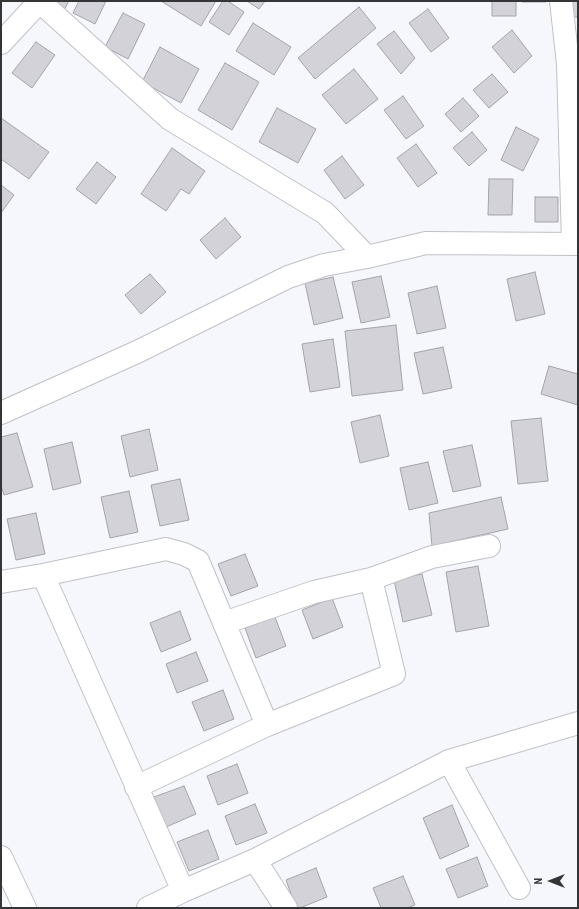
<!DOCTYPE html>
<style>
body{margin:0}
#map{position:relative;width:579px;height:909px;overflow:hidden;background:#f6f7fd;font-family:"Roboto Condensed",sans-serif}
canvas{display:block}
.frame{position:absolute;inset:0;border:2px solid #343537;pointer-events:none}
.north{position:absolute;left:531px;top:861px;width:40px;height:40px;-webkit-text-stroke:3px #f6f7fd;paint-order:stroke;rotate:270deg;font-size:11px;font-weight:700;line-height:16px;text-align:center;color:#343537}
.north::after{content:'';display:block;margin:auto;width:14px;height:18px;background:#343537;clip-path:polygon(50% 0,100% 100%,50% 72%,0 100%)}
</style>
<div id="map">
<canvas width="579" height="909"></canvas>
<div class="frame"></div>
<div class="north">N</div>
</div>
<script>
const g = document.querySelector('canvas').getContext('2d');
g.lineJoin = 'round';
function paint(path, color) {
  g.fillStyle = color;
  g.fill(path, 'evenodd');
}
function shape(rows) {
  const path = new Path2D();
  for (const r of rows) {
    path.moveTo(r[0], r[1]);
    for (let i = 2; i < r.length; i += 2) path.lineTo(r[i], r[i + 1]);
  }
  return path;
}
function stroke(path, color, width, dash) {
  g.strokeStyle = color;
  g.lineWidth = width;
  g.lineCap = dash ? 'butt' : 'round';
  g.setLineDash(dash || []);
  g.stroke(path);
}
const building = shape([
 [46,1,69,1,64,10,46,1],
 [79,1,106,1,95,24,73,13,79,1],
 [161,1,216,1,201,26,161,1],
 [223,1,228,1,244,12,229,35,209,22,223,1],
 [247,1,265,1,259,9,247,1],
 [492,1,516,1,516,16,492,16,492,1],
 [522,1,546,1,546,2,522,2,522,1],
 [572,1,578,1,578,17,572,17,572,1],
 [359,7,376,28,315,79,298,58,359,7],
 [428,9,449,38,431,52,409,23,428,9],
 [123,13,145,24,128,59,105,47,123,13],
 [253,23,291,47,274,75,236,51,253,23],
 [512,30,532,56,514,73,492,47,512,30],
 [394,31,415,58,401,74,377,44,394,31],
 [36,42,55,55,32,88,12,73,36,42],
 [160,47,199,69,181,103,142,82,160,47],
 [225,63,259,82,232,130,198,110,225,63],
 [354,69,378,99,346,124,322,95,354,69],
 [492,74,508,92,489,108,473,90,492,74],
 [403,96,424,126,406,139,384,110,403,96],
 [463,98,479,116,461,132,445,114,463,98],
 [277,108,316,129,298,163,259,142,277,108],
 [1,118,49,152,29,179,1,159,1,118],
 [516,127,539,139,523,171,501,160,516,127],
 [472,132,487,150,469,166,453,148,472,132],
 [416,144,437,173,418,187,397,158,416,144],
 [172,148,205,171,189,194,181,189,166,211,141,194,172,148],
 [342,156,364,185,345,199,324,170,342,156],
 [97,162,116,177,96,204,76,189,97,162],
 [489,179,513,179,512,215,488,215,489,179],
 [1,185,14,195,1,213,1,185],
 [535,197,558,197,558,222,535,222,535,197],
 [225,218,241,237,216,259,200,240,225,218],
 [535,272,545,314,516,321,507,279,535,272],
 [150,274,166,292,141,314,125,295,150,274],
 [381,276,390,317,361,323,352,282,381,276],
 [333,277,343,318,314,325,305,283,333,277],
 [437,286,446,328,417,334,408,293,437,286],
 [396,325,403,390,352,396,345,331,396,325],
 [333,339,340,387,310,392,302,344,333,339],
 [443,347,452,388,423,394,414,353,443,347],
 [549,366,578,374,578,405,541,394,549,366],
 [380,415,389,456,360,463,351,422,380,415],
 [541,418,548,481,518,484,511,421,541,418],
 [149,429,158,470,130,477,121,436,149,429],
 [17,433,33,487,4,495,1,486,1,437,17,433],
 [72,442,81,483,53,490,44,449,72,442],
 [472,445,481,486,453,492,443,451,472,445],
 [428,462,438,503,409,510,400,468,428,462],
 [180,479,189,520,160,526,151,485,180,479],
 [129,491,138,532,110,538,101,497,129,491],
 [501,497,508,529,432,546,429,513,501,497],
 [36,513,45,554,16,560,7,519,36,513],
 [245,554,258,586,231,596,218,564,245,554],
 [478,566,489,626,456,632,446,572,478,566],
 [422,574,432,615,403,622,394,580,422,574],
 [332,598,343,627,313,639,302,610,332,598],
 [180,611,191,640,161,652,150,623,180,611],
 [275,617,286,646,256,658,245,628,275,617],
 [196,652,208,681,177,693,166,664,196,652],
 [223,690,234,719,204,731,192,702,223,690],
 [237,764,248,793,218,805,207,776,237,764],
 [184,786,196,814,166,827,154,797,184,786],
 [255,804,267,833,236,845,225,816,255,804],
 [452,805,469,846,440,859,423,818,452,805],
 [208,830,219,859,189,871,177,842,208,830],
 [477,857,488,886,458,898,446,869,477,857],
 [316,868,327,897,300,908,296,908,286,880,316,868],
 [403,876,415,905,407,908,381,908,373,888,403,876]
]);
paint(building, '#d2d2d8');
stroke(building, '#a3a4aa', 1);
const minor = shape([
 [39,1,170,119,325,213,367,257],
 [561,1,568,64,573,244],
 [1,43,39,2],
 [1,413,137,352,288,277,324,265,367,257,426,243,578,244],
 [43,575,183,891],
 [371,579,432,557,489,546],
 [1,582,43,575,166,549,184,554,198,561,267,725],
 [449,761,519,888],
 [136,787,267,725,394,674,371,579,314,592,224,623],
 [1,857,25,908],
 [255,860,286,908],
 [148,908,183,891,255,860,449,761,578,723]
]);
stroke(minor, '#c0c1c6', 24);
stroke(minor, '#fff', 22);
</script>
